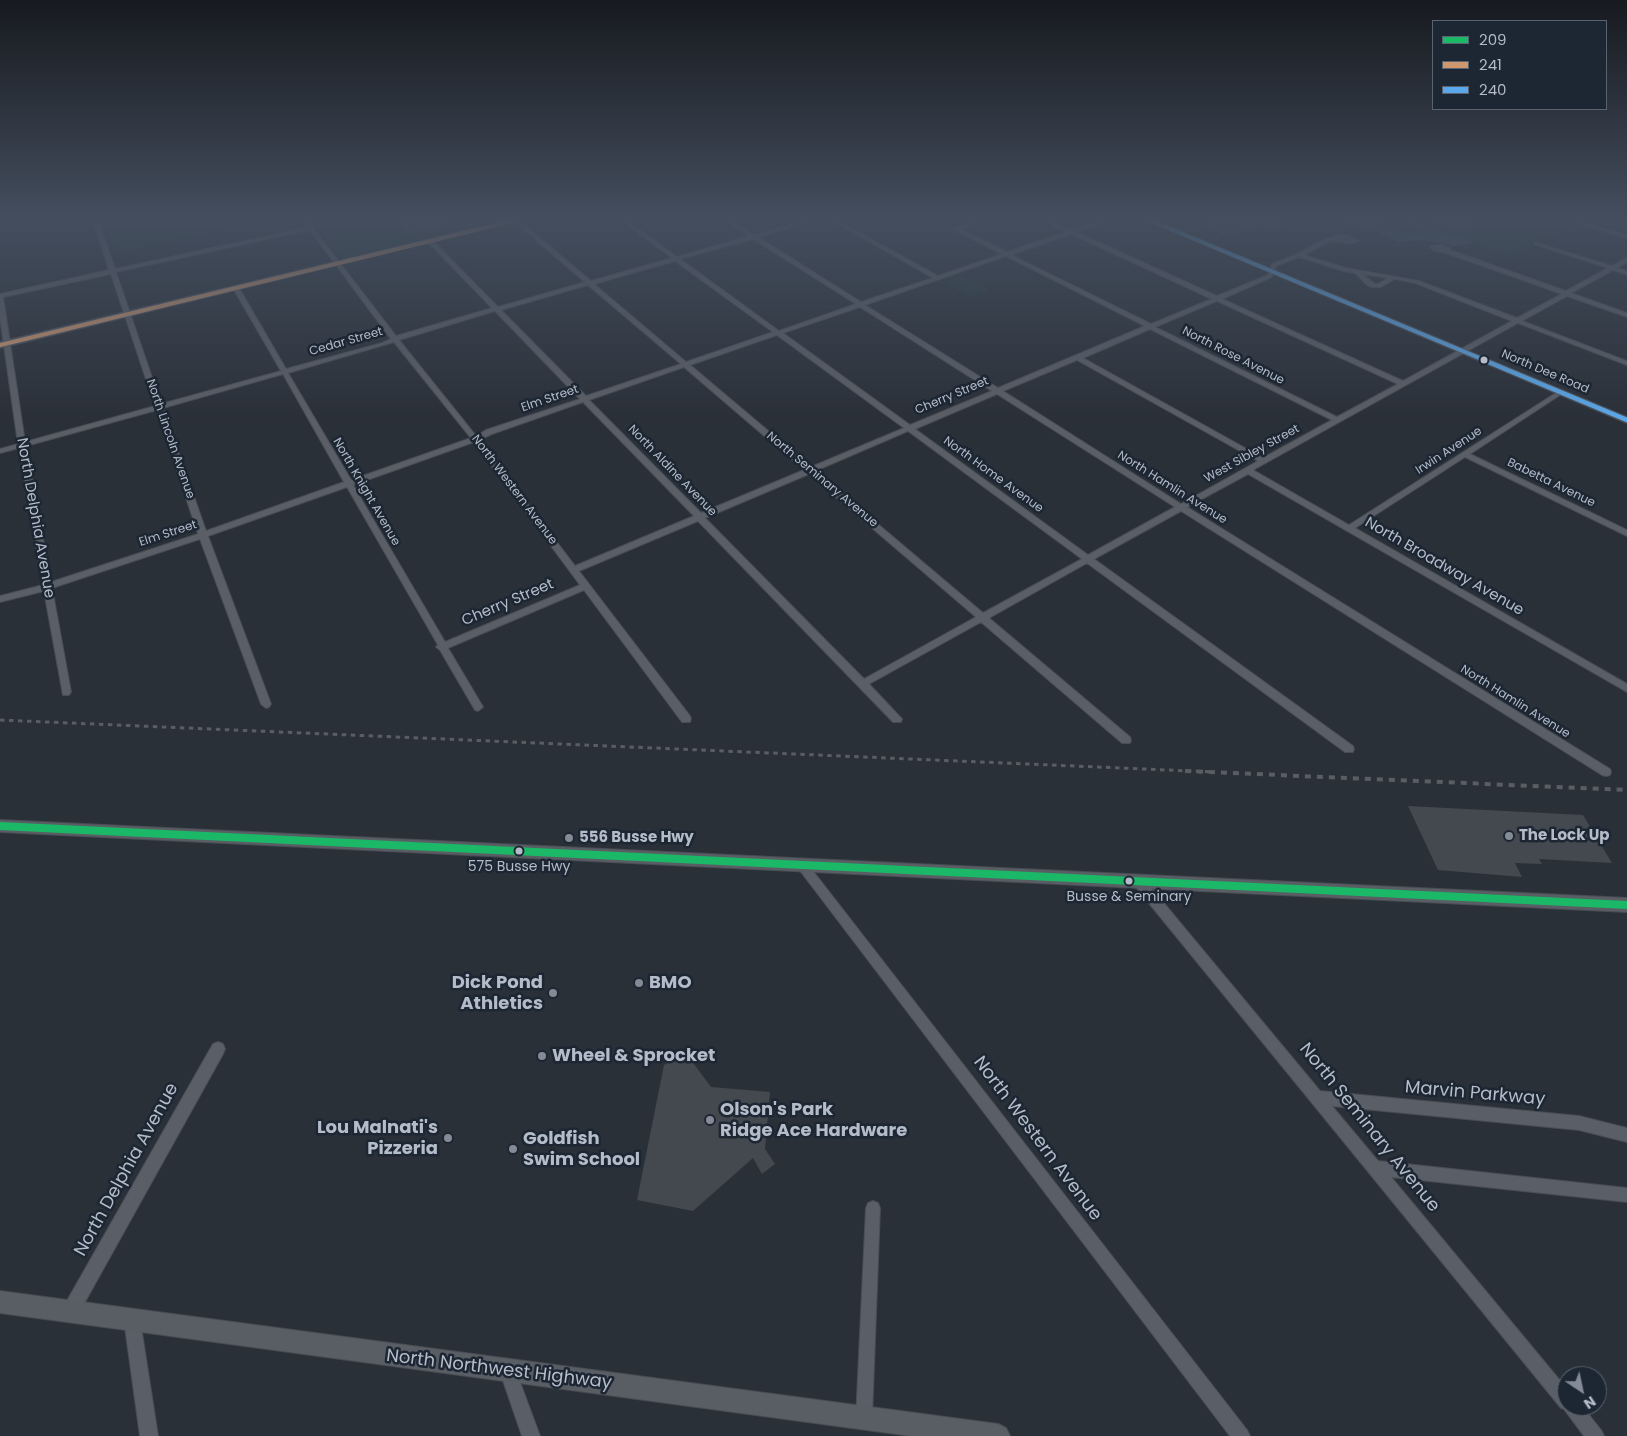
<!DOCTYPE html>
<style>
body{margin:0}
#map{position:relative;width:1627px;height:1436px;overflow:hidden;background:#2a3038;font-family:Poppins,sans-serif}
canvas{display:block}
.legend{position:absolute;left:1432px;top:20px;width:175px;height:90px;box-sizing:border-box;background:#1d2633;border:1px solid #59626f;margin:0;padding:6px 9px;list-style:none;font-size:15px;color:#b4bcc9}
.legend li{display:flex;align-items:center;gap:10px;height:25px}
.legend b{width:25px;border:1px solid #59626f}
.north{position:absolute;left:1557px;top:1366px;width:50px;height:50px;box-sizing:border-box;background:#1d2633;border:1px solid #59626f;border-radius:50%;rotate:146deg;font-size:14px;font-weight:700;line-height:20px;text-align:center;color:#b4bcc9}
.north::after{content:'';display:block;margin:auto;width:18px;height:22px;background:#848b96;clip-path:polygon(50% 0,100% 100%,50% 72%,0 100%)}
</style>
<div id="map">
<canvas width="1627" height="1436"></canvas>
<ul class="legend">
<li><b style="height:6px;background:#1ab867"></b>209</li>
<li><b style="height:6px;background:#cd976f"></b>241</li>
<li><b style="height:6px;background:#5aa8eb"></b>240</li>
</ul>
<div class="north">N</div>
</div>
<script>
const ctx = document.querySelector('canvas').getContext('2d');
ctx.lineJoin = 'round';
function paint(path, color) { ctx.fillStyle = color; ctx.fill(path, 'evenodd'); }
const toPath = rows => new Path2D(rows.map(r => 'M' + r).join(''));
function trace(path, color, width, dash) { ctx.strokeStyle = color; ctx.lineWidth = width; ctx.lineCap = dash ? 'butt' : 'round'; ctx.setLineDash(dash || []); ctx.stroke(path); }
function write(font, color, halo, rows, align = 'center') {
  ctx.font = font + ' Poppins,sans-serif'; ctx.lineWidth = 5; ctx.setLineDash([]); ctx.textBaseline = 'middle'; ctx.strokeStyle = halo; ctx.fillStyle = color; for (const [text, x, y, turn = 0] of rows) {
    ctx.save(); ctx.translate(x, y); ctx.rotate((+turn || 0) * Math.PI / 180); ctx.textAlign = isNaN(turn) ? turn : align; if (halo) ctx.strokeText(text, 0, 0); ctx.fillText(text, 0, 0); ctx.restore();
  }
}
paint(toPath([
 [128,220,252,220,205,230,207,234,117,253,106,224],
 [311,220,508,220,344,259,341,258],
 [1337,220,1627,220,1627,233,1584,220,1509,255,1473,243,1455,246,1423,240,1398,242,1376,231,1345,225],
 [964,276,990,290,970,297,944,282]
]), '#273a3e');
paint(toPath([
 [1202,220,1294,220,1296,221,1285,222,1281,227,1275,229,1259,227,1224,235,1207,227],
 [1342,220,1411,220,1437,232,1465,238,1473,243,1455,246,1423,240,1398,242,1376,231,1345,225,1342,223],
 [1391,221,1409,224,1427,233,1418,235,1391,230,1389,222],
 [1419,220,1473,220,1476,224,1469,227,1439,226]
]), '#384963');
paint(toPath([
 [395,220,452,220,452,224,408,233],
 [1408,806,1583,815,1612,863,1539,859,1542,864,1515,863,1522,877,1438,870],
 [685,1052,711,1087,770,1092,765,1149,775,1164,762,1174,753,1158,693,1211,637,1200,664,1065]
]), '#444950');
const minor = toPath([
 [93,220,98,220,115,269,308,227,302,220,307,220,396,336,492,308,428,242,428,240,432,240,498,307,585,282,517,224,516,220,520,220,521,222,591,281,672,258,621,220,626,220,677,257,749,236,725,220,730,220,754,235,808,220,815,220,758,237,861,302,933,278,831,220,836,220,938,276,1002,254,953,229,977,220,984,220,960,229,1007,252,1066,232,1042,220,1048,220,1071,230,1103,220,1109,220,1076,232,1217,296,1268,275,1272,264,1297,254,1321,241,1338,235,1348,235,1359,241,1351,244,1331,241,1304,255,1346,268,1419,281,1517,318,1562,294,1446,253,1435,251,1431,248,1431,246,1442,245,1450,248,1450,250,1566,291,1608,268,1534,244,1534,242,1612,266,1627,258,1627,262,1617,268,1627,271,1627,275,1613,270,1571,293,1627,313,1627,317,1567,296,1522,321,1627,361,1627,365,1518,323,1253,470,1349,525,1559,391,1563,391,1563,393,1470,454,1627,530,1627,536,1465,457,1355,528,1627,684,1627,692,1248,474,1187,507,1610,769,1611,772,1610,775,1606,776,1602,775,1181,511,1094,559,1353,746,1354,749,1353,752,1345,752,1087,563,989,618,1130,737,1131,740,1130,743,1122,743,981,622,869,684,902,719,901,722,893,722,698,521,579,571,690,716,691,719,690,722,682,722,584,590,448,648,483,707,478,711,475,710,440,650,436,647,438,645,347,487,208,536,271,704,269,707,266,708,261,704,200,539,52,588,71,692,69,695,63,695,44,591,0,602,0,596,43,585,19,448,0,453,0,449,18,444,0,317,0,294,109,270,93,220],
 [310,230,391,339,382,343,286,369,239,288,234,287,233,288,281,371,161,404,116,272,310,230],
 [1071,234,1212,299,1151,324,1011,255,1071,234],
 [753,239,856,304,779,331,680,259,753,239],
 [1338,239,1347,239,1351,240,1338,239],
 [1006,256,1145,326,998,388,865,305,1006,256],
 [1299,257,1343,271,1355,273,1367,285,1372,287,1381,287,1395,279,1415,283,1512,321,1403,381,1222,299,1272,277,1276,266,1299,257],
 [675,261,773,332,686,362,594,284,675,261],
 [111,274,155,406,25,442,3,297,111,274],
 [1362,274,1388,278,1378,284,1375,284,1362,274],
 [588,285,681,364,586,396,501,310,588,285],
 [1217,301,1398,384,1337,417,1155,327,1217,301],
 [860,307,992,391,910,425,783,333,860,307],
 [495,311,580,399,486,430,476,436,399,340,495,311],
 [1150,329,1332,420,1263,458,1083,358,1150,329],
 [777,335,904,428,811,467,690,365,777,335],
 [394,342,471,438,351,480,288,373,394,342],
 [1077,360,1258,461,1181,504,1003,391,1077,360],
 [684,367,804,470,701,513,589,400,684,367],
 [283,374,344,482,206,531,163,408,283,374],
 [997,394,1175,507,1088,555,915,429,997,394],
 [583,402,694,516,575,566,479,440,492,434,583,402],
 [157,410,198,534,51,582,26,446,157,410],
 [908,431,1082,559,983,613,815,471,908,431],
 [474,442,580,585,445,642,353,485,474,442],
 [809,474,976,617,864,679,705,518,809,474],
 [1569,220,1576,220,1627,235,1627,239,1569,220],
 [802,860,806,862,1247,1430,1250,1436,1230,1436,798,868,796,865,798,862,802,860],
 [1139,877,1143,878,1320,1091,1579,1116,1627,1128,1627,1142,1579,1130,1332,1106,1378,1161,1627,1188,1627,1202,1391,1177,1567,1389,1567,1406,1582,1406,1601,1430,1604,1436,1584,1436,1564,1409,1561,1408,1135,886,1133,882,1135,878,1139,877],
 [218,1042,223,1044,225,1049,223,1054,76,1318,70,1320,64,1318,62,1312,64,1306,213,1044,218,1042],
 [873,1201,878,1203,880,1208,872,1418,870,1424,864,1426,858,1424,856,1418,866,1208,868,1203,873,1201],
 [132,1312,138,1314,140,1320,158,1436,140,1436,124,1320,126,1314,132,1312],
 [508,1364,514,1366,540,1436,522,1436,500,1372,502,1366,508,1364]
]);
const secondary = toPath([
 [509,220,521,220,0,348,0,342,509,220],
 [1146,220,1154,220,1627,417,1627,423,1146,220],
 [0,820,1627,898,1627,912,0,832,0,820],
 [0,1291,998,1424,1006,1428,1010,1436,911,1436,0,1313,0,1291]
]);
trace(minor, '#484c53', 2);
trace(secondary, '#484c53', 2);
paint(minor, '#5a5e66');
paint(secondary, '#595d64');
trace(toPath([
 [0,720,1214,772]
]), '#595d64', 3, [4.5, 4.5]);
trace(toPath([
 [1185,771,1627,790]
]), '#595d64', 4, [6, 6]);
trace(toPath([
 [0,826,1627,905]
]), '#1ab867', 8);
trace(toPath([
 [0,345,517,220]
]), '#cd976f', 4);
trace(toPath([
 [1149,220,1489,362]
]), '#5aa8eb', 4);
trace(toPath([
 [1486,361,1627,420]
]), '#5aa8eb', 4.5);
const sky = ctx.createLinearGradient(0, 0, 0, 421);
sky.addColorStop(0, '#171a1f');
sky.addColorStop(0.52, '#444e5e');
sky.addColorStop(1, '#444e5e00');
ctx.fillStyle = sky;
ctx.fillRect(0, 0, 1627, 421);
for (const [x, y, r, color] of [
 [1484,360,4.5,"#b4bcc9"],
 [1509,836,5,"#848b96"],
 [569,838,5,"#848b96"],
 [519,851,4.5,"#b4bcc9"],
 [1129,881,4.5,"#b4bcc9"],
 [639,983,5,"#848b96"],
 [553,993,5,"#848b96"],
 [542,1056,5,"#848b96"],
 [710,1120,5,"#848b96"],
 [448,1138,5,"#848b96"],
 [513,1149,5,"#848b96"]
]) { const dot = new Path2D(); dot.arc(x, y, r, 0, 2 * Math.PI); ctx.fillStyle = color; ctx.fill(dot); trace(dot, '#1d2633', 2); }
write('12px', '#b4bcc9', '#1d2633', [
 ["Cedar Street",346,342,-16],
 ["North Rose Avenue",1233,356,27],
 ["North Dee Road",1545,372,23],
 ["Cherry Street",952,396,-23],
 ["Elm Street",550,399,-19],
 ["North Lincoln Avenue",170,439,71],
 ["Irwin Avenue",1449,451,-33],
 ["West Sibley Street",1252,454,-29],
 ["North Aldine Avenue",672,471,46],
 ["North Home Avenue",993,475,36],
 ["North Seminary Avenue",822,480,40],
 ["Babetta Avenue",1551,483,26],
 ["North Hamlin Avenue",1172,488,32],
 ["North Western Avenue",514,490,53],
 ["North Knight Avenue",366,492,60],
 ["Elm Street",168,534,-18],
 ["North Hamlin Avenue",1515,702,32]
]);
write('14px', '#b4bcc9', '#1d2633', [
 ["575 Busse Hwy",519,867],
 ["Busse & Seminary",1129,897]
]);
write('15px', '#b4bcc9', '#1d2633', [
 ["North Delphia Avenue",35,518,80],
 ["North Broadway Avenue",1444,567,30],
 ["Cherry Street",508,603,-23]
]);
write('bold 15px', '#b4bcc9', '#1d2633', [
 ["The Lock Up",1519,836],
 ["556 Busse Hwy",579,838]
], 'left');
write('bold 18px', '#b4bcc9', '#1d2633', [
 ["Dick Pond",543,983,"right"],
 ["Athletics",543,1004,"right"],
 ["BMO",649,983],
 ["Wheel & Sprocket",552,1056],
 ["Olson's Park",720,1110],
 ["Ridge Ace Hardware",720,1131],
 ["Lou Malnati's",438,1128,"right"],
 ["Pizzeria",438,1149,"right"],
 ["Goldfish",523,1139],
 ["Swim School",523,1160]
], 'left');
write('18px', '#b4bcc9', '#1d2633', [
 ["Marvin Parkway",1475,1094,5],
 ["North Seminary Avenue",1369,1128,51],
 ["North Western Avenue",1037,1139,53],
 ["North Delphia Avenue",127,1170,-61],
 ["North Northwest Highway",499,1370,7]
]);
</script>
